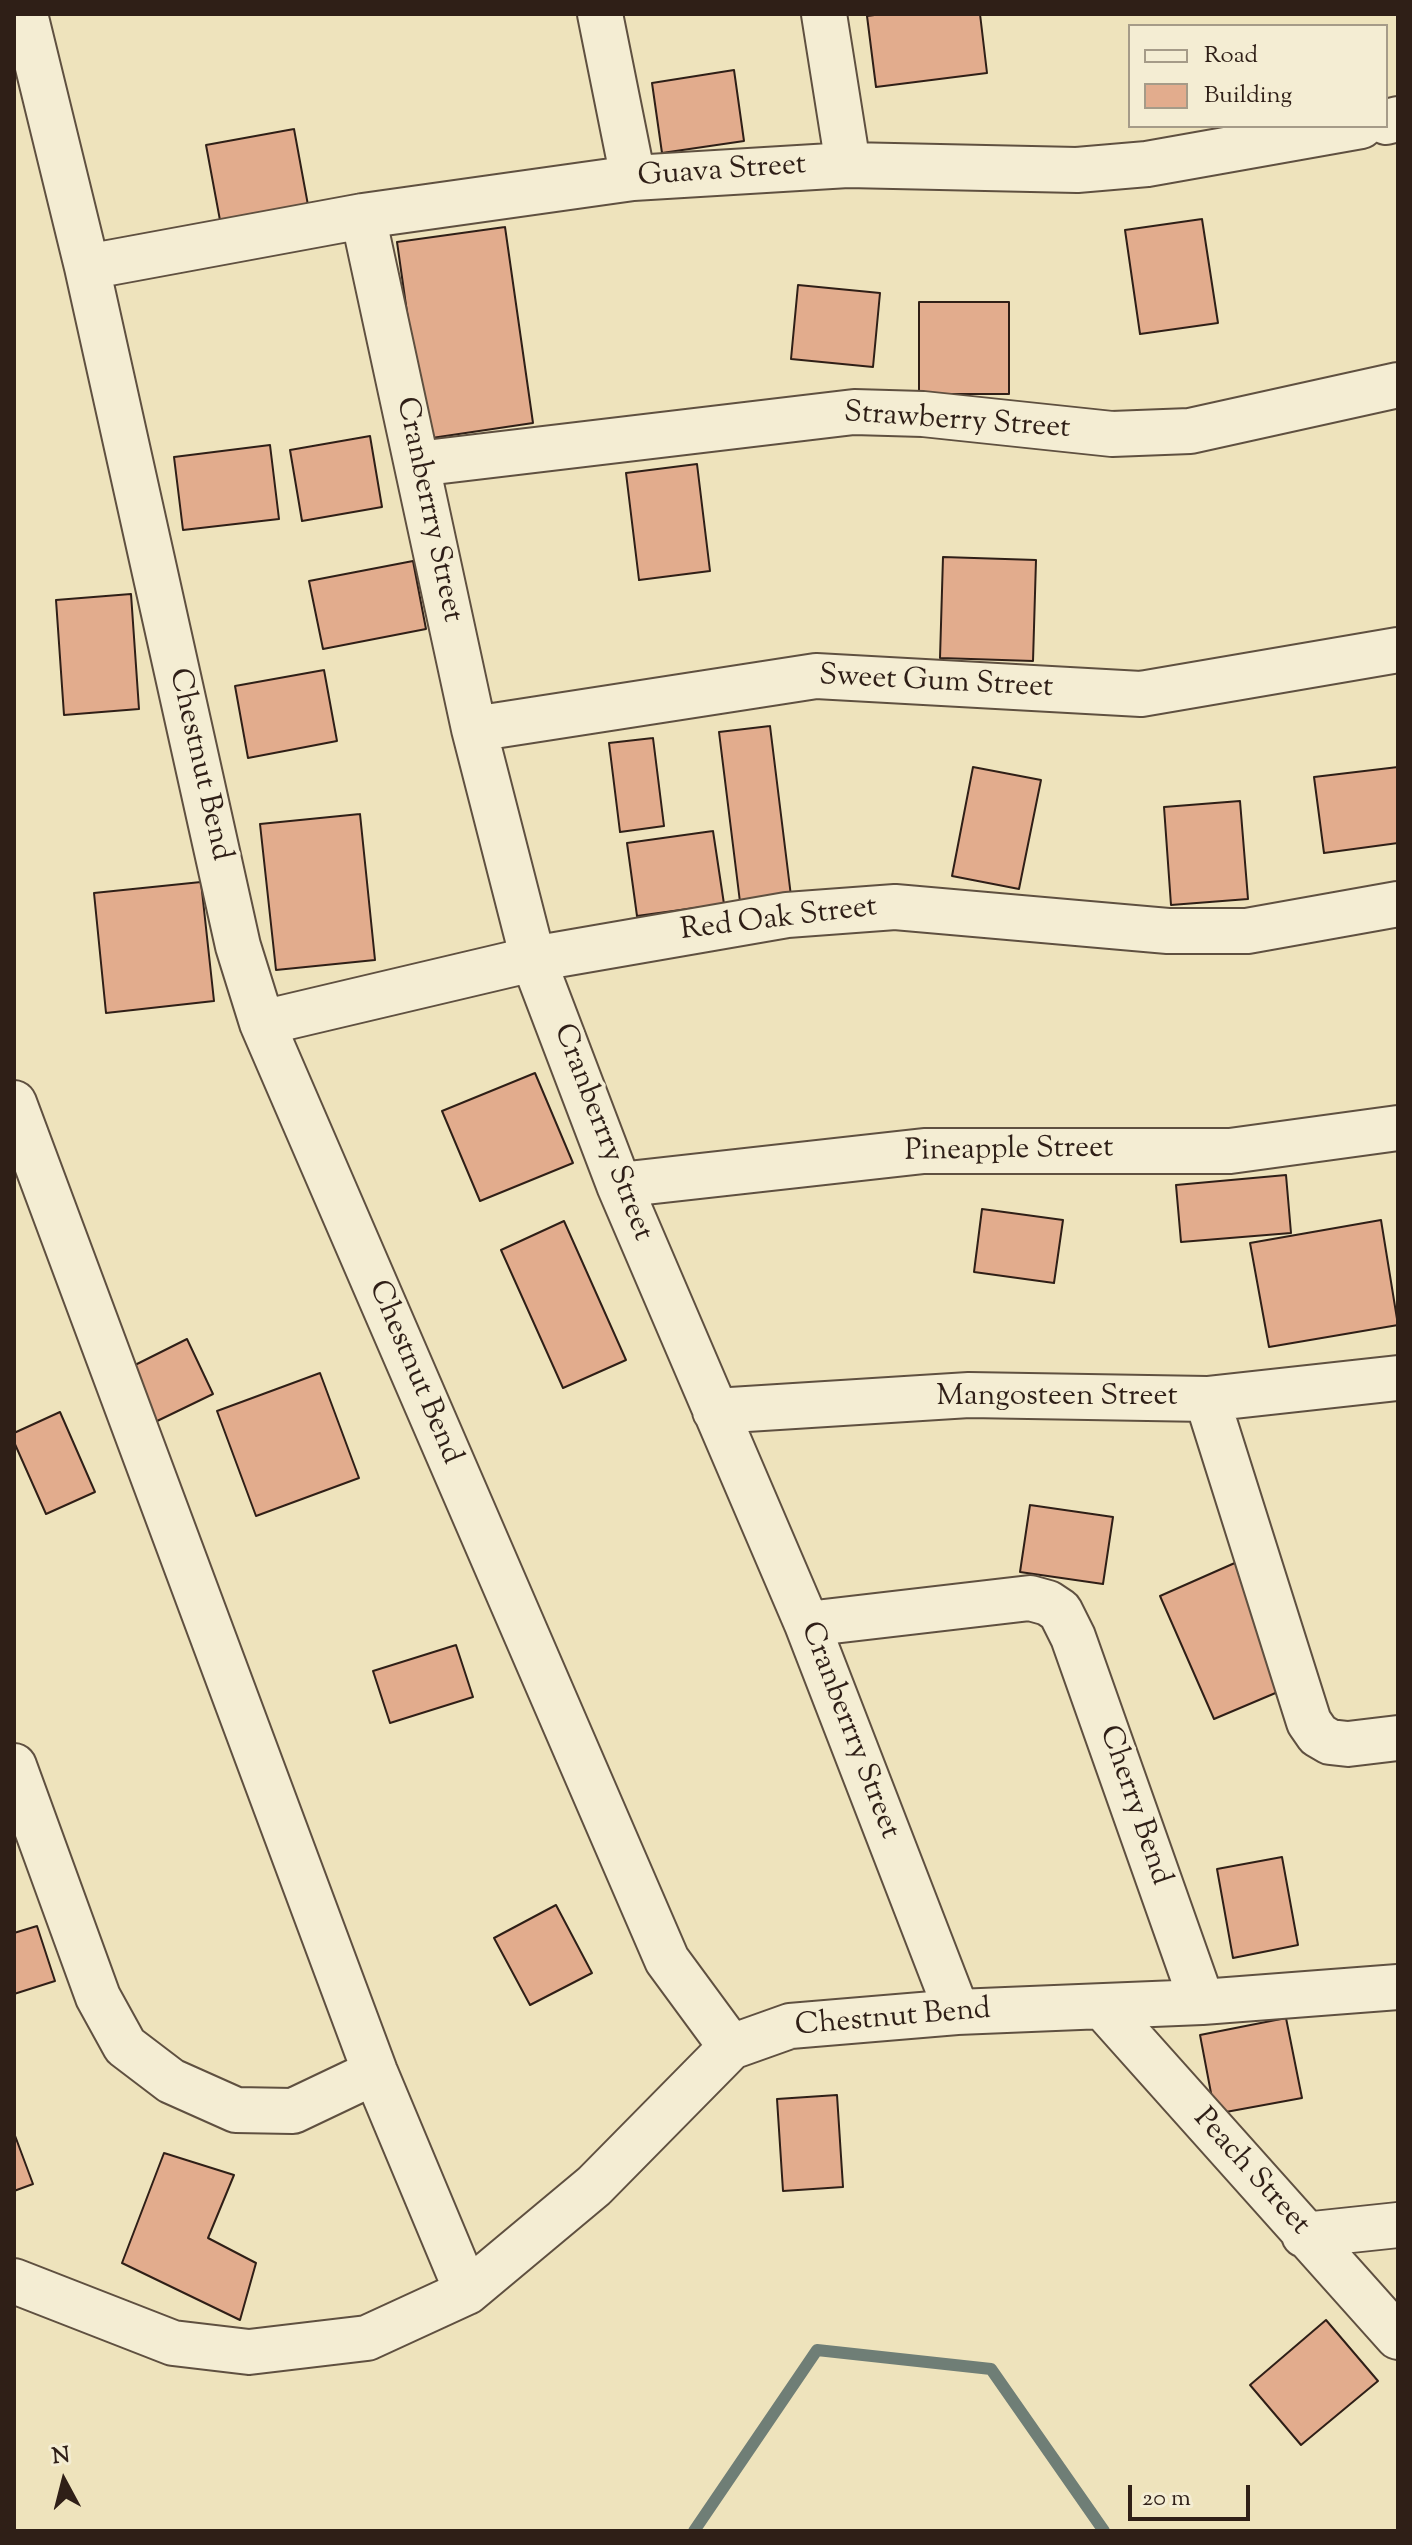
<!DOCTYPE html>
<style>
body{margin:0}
#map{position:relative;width:1412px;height:2545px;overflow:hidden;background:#eee3bc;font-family:"Sorts Mill Goudy",serif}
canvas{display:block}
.frame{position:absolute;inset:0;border:16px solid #2f1f17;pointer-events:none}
.legend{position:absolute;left:1128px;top:24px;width:260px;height:104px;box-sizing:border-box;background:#f4edd3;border:2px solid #a59b88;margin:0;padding:10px 14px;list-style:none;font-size:24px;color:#2f1f17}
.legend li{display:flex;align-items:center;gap:16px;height:40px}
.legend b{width:40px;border:2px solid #a59b88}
.north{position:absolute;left:24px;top:2441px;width:80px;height:80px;-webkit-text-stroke:6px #f4edd3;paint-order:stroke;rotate:353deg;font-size:22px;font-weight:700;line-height:32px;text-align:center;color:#2f1f17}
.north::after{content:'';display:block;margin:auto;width:28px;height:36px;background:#2f1f17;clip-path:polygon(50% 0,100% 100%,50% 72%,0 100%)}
.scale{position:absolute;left:1128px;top:2485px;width:122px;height:36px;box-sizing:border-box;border:4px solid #2f1f17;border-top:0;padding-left:10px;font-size:24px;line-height:28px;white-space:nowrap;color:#2f1f17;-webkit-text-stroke:6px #f4edd3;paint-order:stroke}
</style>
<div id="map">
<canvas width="1412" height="2545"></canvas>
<div class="frame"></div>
<ul class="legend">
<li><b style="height:10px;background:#f4edd3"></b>Road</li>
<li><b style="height:22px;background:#e2ac8d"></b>Building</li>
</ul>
<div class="north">N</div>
<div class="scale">20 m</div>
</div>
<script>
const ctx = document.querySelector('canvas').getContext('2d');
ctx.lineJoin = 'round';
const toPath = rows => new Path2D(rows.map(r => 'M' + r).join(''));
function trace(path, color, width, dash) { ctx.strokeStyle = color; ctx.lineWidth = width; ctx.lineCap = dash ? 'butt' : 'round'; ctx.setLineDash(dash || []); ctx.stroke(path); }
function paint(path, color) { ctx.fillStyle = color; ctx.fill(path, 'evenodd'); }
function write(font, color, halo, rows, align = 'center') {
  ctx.font = font + ' "Sorts Mill Goudy",serif'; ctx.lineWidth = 8; ctx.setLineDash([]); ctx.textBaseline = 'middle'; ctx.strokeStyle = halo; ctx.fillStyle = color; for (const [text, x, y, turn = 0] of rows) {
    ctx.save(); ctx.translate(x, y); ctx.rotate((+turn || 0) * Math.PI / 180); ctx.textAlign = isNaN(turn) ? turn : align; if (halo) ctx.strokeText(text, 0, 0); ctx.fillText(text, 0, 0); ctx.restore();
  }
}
trace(toPath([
 [694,2531,817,2350,991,2369,1104,2531]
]), '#6f7e76', 12);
const building = toPath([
 [882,14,980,14,987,73,876,87,867,16,882,14],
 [734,70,744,141,662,153,652,83,734,70],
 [294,129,310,216,222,231,206,145,294,129],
 [1202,219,1218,323,1140,334,1125,230,1202,219],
 [505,227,533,423,425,439,397,242,505,227],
 [798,285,880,293,873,367,791,359,798,285],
 [919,302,1009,302,1009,394,919,394,919,302],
 [370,436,382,507,302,521,290,450,370,436],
 [270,445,279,519,183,530,174,457,270,445],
 [697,464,710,571,639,580,626,473,697,464],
 [943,557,1036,560,1033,661,940,658,943,557],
 [413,561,426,629,323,649,309,581,413,561],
 [131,594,139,709,64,715,56,600,131,594],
 [324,670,337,741,248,758,235,686,324,670],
 [770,726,791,896,740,902,719,732,770,726],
 [653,738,664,826,620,832,609,743,653,738],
 [973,767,1041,780,1019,889,952,876,973,767],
 [1398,767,1398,843,1324,853,1314,777,1398,767],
 [1240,801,1248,899,1171,905,1164,807,1240,801],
 [360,814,375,960,276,970,260,824,360,814],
 [713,831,724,904,637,916,627,843,713,831],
 [201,882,214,1001,106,1013,94,893,201,882],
 [535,1073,573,1163,480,1201,442,1111,535,1073],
 [1286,1175,1291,1233,1181,1242,1176,1185,1286,1175],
 [982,1209,1063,1220,1054,1283,974,1272,982,1209],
 [1381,1220,1398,1325,1269,1347,1250,1243,1381,1220],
 [564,1221,626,1360,563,1388,501,1250,564,1221],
 [187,1339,213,1394,153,1423,127,1369,187,1339],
 [320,1373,359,1478,256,1516,217,1411,320,1373],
 [60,1412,95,1492,46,1514,14,1442,14,1433,60,1412],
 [1030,1505,1113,1517,1103,1584,1020,1572,1030,1505],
 [1237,1562,1292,1686,1214,1719,1160,1596,1237,1562],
 [456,1645,473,1697,390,1723,373,1671,456,1645],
 [1282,1857,1298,1945,1233,1958,1217,1869,1282,1857],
 [556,1905,592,1973,530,2005,494,1938,556,1905],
 [37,1926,55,1981,14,1994,14,1933,37,1926],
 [1286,2018,1302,2098,1215,2114,1200,2035,1286,2018],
 [837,2095,843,2187,783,2191,777,2099,837,2095],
 [14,2133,33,2184,14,2191,14,2133],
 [164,2153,234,2175,208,2238,256,2263,240,2320,122,2263,164,2153],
 [1326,2320,1378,2381,1301,2445,1250,2385,1326,2320]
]);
paint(building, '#e2ac8d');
trace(building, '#2f1f17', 2);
const minor = toPath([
 [25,14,87,267,238,946,262,1023,667,1960,731,2047],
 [600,14,633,178],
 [824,14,848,165],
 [1386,122,1398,119],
 [363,216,474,729,533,959,619,1185,807,1624,957,2012],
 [87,267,363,216,633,178,848,165,1077,170,1147,164,1361,126],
 [417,464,854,412,923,414,1112,434,1190,431,1398,385],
 [474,729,816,676,1141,694,1398,650],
 [262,1023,533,959,787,915,895,907,1168,931,1247,931,1398,904],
 [14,1103,375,2072,467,2292],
 [619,1185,924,1151,1230,1151,1398,1128],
 [1207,1399,1309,1722,1318,1735,1330,1742,1348,1744,1398,1738],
 [715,1411,969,1395,1207,1399,1398,1378],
 [807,1624,1030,1598,1048,1603,1060,1611,1073,1637,1202,2002],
 [14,1766,98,1997,125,2046,171,2081,236,2110,293,2111,375,2072],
 [1103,2007,1398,2337],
 [1304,2235,1398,2225],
 [14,2281,173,2343,249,2352,367,2338,467,2292,594,2186,731,2047,790,2026,957,2012,1202,2002,1398,1987]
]);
trace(minor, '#5f5040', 48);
trace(minor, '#f4edd3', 44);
write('30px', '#2f1f17', '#f4edd3', [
 ["Guava Street",722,173,-4],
 ["Strawberry Street",957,423,4],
 ["Cranberrry Street",427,510,78],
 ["Sweet Gum Street",936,684,3],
 ["Chestnut Bend",198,765,77],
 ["Red Oak Street",779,921,-7],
 ["Cranberrry Street",601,1133,69],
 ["Pineapple Street",1009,1152,-1],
 ["Chestnut Bend",413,1373,67],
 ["Mangosteen Street",1057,1399],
 ["Cranberrry Street",848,1731,69],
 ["Cherry Bend",1133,1806,71],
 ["Chestnut Bend",893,2020,-5],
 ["Peach Street",1250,2173,48]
]);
</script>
